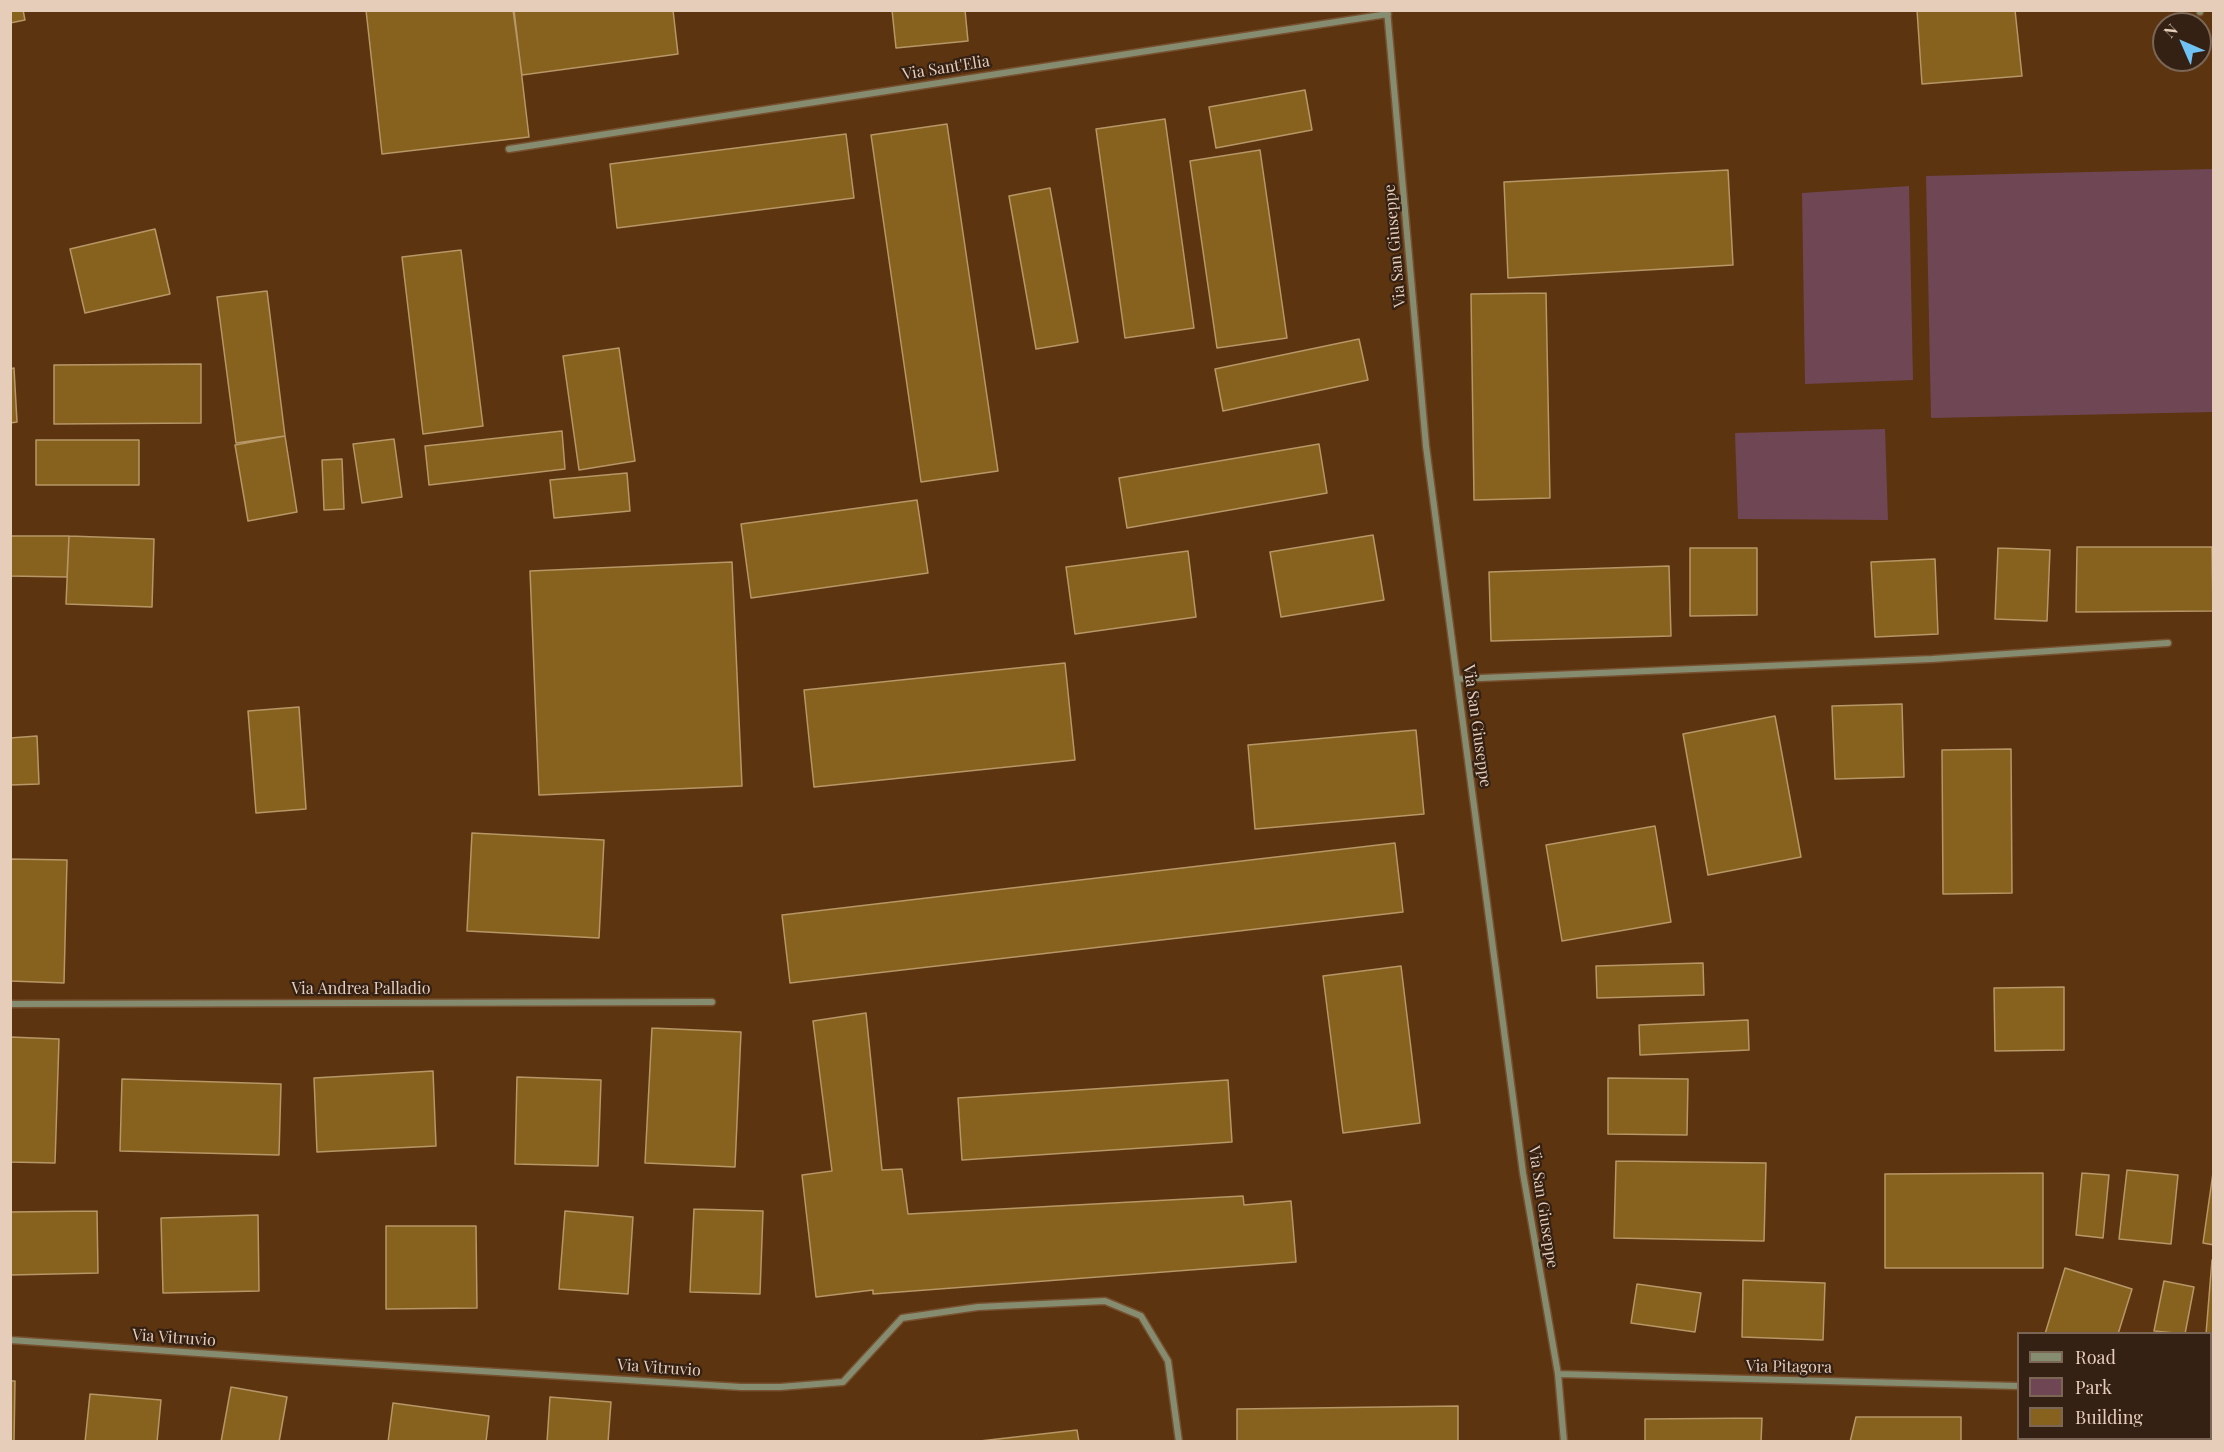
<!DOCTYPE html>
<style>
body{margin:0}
#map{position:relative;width:2224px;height:1452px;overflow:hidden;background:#5d3410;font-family:"Playfair Display",serif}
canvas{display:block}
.frame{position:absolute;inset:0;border:12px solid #e6cdba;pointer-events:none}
.legend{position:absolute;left:2017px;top:1332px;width:195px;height:108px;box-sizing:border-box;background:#342113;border:2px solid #7b6656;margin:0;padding:8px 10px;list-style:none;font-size:18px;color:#e6cdba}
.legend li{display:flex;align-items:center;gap:12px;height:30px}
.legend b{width:30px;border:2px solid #7b6656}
.north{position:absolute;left:2152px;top:12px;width:60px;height:60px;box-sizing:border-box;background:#342113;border:2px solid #7b6656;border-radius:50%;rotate:315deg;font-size:16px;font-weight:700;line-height:24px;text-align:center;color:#e6cdba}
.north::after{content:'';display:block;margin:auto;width:21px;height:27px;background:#70c1f4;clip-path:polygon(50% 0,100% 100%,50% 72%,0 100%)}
</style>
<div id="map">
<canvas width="2224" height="1452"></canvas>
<div class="frame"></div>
<ul class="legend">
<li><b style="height:8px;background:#858c6f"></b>Road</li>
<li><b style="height:16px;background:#6f4654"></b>Park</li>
<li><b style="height:16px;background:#87611e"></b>Building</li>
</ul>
<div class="north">N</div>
</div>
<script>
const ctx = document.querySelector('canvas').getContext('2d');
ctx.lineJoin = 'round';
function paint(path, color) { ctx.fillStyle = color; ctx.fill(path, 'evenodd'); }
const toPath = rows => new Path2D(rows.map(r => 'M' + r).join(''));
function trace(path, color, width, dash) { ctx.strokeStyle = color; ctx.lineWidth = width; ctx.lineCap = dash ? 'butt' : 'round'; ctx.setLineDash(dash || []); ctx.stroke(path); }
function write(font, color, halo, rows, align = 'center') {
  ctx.font = font + ' "Playfair Display",serif'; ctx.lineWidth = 4.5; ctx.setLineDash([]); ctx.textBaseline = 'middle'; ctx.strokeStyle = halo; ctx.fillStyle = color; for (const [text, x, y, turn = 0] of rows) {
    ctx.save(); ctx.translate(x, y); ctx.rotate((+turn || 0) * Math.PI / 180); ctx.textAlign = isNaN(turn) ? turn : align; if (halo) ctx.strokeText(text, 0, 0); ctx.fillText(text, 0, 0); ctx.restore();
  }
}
paint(toPath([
 [2213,169,2213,412,1931,418,1926,176],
 [1909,186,1913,380,1805,384,1802,193],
 [1885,429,1888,520,1738,519,1735,433]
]), '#6f4654');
const building = toPath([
 [10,10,23,10,25,20,10,23,10,10],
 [366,10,514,10,529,137,382,154,366,10],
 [513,10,673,10,678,54,522,75,513,10],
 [892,10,965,10,968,41,896,48,892,10],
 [1917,10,2015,10,2022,76,1922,84,1917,10],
 [1305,90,1312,130,1216,148,1209,107,1305,90],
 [1165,119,1194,328,1125,338,1096,129,1165,119],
 [947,124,998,471,921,482,871,135,947,124],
 [846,134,854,198,617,228,610,164,846,134],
 [1260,150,1287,338,1217,348,1190,161,1260,150],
 [1728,170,1733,265,1508,278,1504,182,1728,170],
 [1050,188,1078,342,1036,349,1009,196,1050,188],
 [155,229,170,294,85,313,70,249,155,229],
 [461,250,483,426,423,434,402,257,461,250],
 [267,291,285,436,236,443,217,297,267,291],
 [1546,293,1550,498,1474,500,1471,294,1546,293],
 [1359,339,1368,380,1223,411,1215,369,1359,339],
 [619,348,635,461,579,470,563,356,619,348],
 [201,364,201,423,54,424,54,365,201,364],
 [14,368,17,422,10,423,10,369,14,368],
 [562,431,565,469,429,485,425,446,562,431],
 [285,436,297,512,248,521,235,445,285,436],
 [394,439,402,497,362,503,353,444,394,439],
 [36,440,139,440,139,485,36,485,36,440],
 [1319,444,1327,493,1127,528,1119,478,1319,444],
 [342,459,344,509,324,510,322,460,342,459],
 [627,473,630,511,554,518,550,480,627,473],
 [917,500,928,573,751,598,741,524,917,500],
 [1373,535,1384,600,1281,617,1270,552,1373,535],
 [10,536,69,536,67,577,10,576,10,536],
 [69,536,154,539,152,607,66,604,69,536],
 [2077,547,2212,547,2213,611,2076,612,2077,547],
 [1690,548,1757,548,1757,615,1690,616,1690,548],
 [1998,548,2050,550,2047,621,1995,619,1998,548],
 [1188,551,1196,617,1075,634,1066,567,1188,551],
 [1935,559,1938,634,1875,637,1871,562,1935,559],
 [732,562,742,786,539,795,530,571,732,562],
 [1669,566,1671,636,1491,641,1489,572,1669,566],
 [1065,663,1075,760,814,787,804,690,1065,663],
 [1902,704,1904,777,1835,779,1832,706,1902,704],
 [299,707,306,809,256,813,248,711,299,707],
 [1775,716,1801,857,1708,875,1683,734,1775,716],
 [1416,730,1424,814,1255,829,1248,745,1416,730],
 [37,736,39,784,10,785,10,738,37,736],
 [2011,749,2012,893,1943,894,1942,750,2011,749],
 [1655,826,1671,922,1562,941,1546,845,1655,826],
 [472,833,604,840,599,938,467,931,472,833],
 [1395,843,1403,912,790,983,782,915,1395,843],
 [10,859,67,860,64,983,10,981,10,859],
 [1703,963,1704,995,1597,998,1596,966,1703,963],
 [1401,966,1420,1123,1343,1133,1323,976,1401,966],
 [2064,987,2064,1050,1995,1051,1994,988,2064,987],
 [866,1013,882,1170,902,1169,908,1214,1243,1196,1244,1205,1291,1201,1296,1262,873,1294,873,1290,816,1297,802,1175,832,1171,813,1021,866,1013],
 [1748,1020,1749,1050,1640,1055,1639,1025,1748,1020],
 [652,1028,741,1032,735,1167,645,1163,652,1028],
 [10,1037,59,1039,55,1163,10,1162,10,1037],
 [433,1071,436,1146,317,1152,314,1078,433,1071],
 [517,1077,601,1080,598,1166,515,1164,517,1077],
 [1608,1078,1688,1079,1687,1135,1608,1134,1608,1078],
 [122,1079,281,1084,279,1155,120,1151,122,1079],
 [1228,1080,1232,1142,962,1160,958,1098,1228,1080],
 [1616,1161,1766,1163,1764,1241,1614,1238,1616,1161],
 [2214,1166,2214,1245,2203,1243,2214,1166],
 [2127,1170,2178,1175,2171,1244,2119,1239,2127,1170],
 [2043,1173,2043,1268,1885,1268,1885,1174,2043,1173],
 [2082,1173,2109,1175,2103,1238,2076,1235,2082,1173],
 [694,1209,763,1211,760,1294,690,1292,694,1209],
 [97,1211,98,1273,10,1275,10,1212,97,1211],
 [565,1211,633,1217,628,1294,559,1289,565,1211],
 [258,1215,259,1291,163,1293,161,1218,258,1215],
 [386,1226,476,1226,477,1308,386,1309,386,1226],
 [2212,1260,2214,1260,2214,1359,2210,1359,2210,1334,2206,1334,2212,1260],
 [2065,1268,2132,1289,2118,1334,2045,1334,2065,1268],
 [1743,1280,1825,1283,1823,1340,1742,1337,1743,1280],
 [2164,1281,2194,1287,2185,1334,2154,1331,2164,1281],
 [1637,1284,1701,1293,1695,1332,1631,1323,1637,1284],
 [10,1381,15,1381,14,1442,10,1442,10,1381],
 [231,1387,287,1397,279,1442,221,1442,231,1387],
 [90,1394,161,1400,157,1442,85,1442,90,1394],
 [550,1397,611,1402,608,1442,547,1442,550,1397],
 [393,1403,489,1416,486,1442,388,1442,393,1403],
 [1458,1406,1458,1442,1237,1442,1237,1409,1458,1406],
 [1856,1417,1961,1417,1961,1442,1850,1442,1856,1417],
 [1762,1418,1761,1442,1645,1442,1645,1419,1762,1418],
 [1077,1430,1079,1442,971,1442,1077,1430],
 [2210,1432,2214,1433,2214,1442,2159,1442,2159,1438,2210,1438,2210,1432]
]);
paint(building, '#87611e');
trace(building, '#b79766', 1.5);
const street = toPath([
 [1387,10,1426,446,1523,1173,1558,1374,1564,1442],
 [2200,10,2200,12],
 [509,149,1388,14],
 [1457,679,1932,659,2168,643],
 [10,1004,712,1002],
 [10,1340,285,1359,741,1387,780,1387,843,1382,902,1318,978,1307,1105,1301,1141,1316,1168,1361,1179,1442],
 [1558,1374,2018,1386],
 [2210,1391,2214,1391]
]);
trace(street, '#76502f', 9);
trace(street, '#858c6f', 6);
write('16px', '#e6cdba', '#342113', [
 ["Via Sant'Elia",946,68,-9],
 ["Via San Giuseppe",1395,246,-95],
 ["Via San Giuseppe",1477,726,82],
 ["Via Andrea Palladio",361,989],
 ["Via San Giuseppe",1543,1207,81],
 ["Via Vitruvio",174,1338,4],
 ["Via Pitagora",1789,1367,1],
 ["Via Vitruvio",659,1368,4]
]);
</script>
